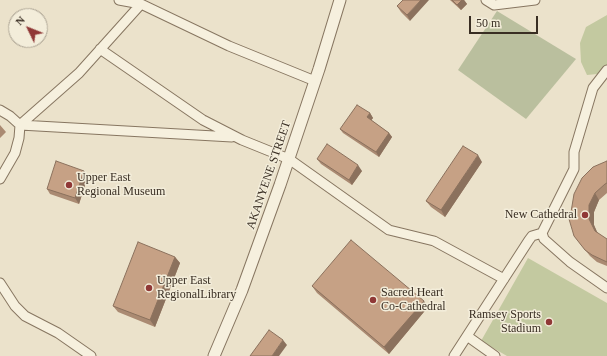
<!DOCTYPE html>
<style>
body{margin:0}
#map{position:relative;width:607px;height:356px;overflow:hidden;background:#ebe2cb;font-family:"Times New Roman",serif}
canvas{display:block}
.north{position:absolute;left:8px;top:8px;width:40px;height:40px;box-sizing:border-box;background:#f3edda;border:1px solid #a9a191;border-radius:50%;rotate:313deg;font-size:11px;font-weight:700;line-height:16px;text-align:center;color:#392e23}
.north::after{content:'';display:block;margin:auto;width:14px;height:18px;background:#903836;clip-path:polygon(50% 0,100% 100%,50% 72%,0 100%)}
.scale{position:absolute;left:469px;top:16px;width:69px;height:18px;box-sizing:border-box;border:2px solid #392e23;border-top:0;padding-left:5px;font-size:12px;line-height:14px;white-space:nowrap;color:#392e23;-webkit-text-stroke:3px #f3edda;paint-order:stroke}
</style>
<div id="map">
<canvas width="607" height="356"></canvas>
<div class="north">N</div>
<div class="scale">50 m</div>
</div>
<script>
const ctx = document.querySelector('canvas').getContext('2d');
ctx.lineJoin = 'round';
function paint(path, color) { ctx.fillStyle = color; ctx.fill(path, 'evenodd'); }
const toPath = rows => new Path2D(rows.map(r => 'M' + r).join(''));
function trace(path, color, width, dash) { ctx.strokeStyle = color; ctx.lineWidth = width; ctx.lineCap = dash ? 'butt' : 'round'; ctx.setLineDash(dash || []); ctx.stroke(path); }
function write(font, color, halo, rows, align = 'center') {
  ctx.font = font + ' "Times New Roman",serif'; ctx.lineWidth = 3; ctx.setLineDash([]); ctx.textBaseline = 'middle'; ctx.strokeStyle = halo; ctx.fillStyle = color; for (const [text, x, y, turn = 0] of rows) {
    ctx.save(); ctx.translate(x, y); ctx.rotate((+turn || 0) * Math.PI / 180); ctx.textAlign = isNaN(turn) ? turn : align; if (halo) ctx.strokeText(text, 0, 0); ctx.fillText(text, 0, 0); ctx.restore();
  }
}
paint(toPath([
 [607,15,607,73,587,75,581,62,580,43,586,27],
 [528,258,607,303,607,356,507,356,481,341]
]), '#c3c9a0');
paint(toPath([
 [497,11,576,59,526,119,458,70]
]), '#babf9e');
const minor = toPath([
 [119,0,141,4],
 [136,0,141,4,229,46,315,81],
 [486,0,494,5,535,0],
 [100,49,203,120,242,140,289,159,389,230,434,241,504,279],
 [607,70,593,88,574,152,574,169,542,233,544,239,570,262,607,288],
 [0,110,10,116,20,125,19,138,15,153,0,179],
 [20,125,232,137],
 [20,125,79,73,141,4],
 [0,283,15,306,25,316,58,333,91,356],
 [467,336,495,356],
 [454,356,529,240,532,236,542,233]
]);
const tertiary = toPath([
 [214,356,242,290,280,185,319,69,340,0]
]);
trace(minor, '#877661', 11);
trace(tertiary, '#877661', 13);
trace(minor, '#f6f0de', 9);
trace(tertiary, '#f6f0de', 11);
paint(toPath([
 [403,0,410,21,401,12,397,6],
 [450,0,464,0,467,4,461,10],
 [370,113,373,118,371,120,389,133,392,137,379,157,343,133,340,129],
 [0,125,6,132,0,138],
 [317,159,362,171,352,185,321,164],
 [607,161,607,193,599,200,594,212,594,225,597,233,607,239,607,266,597,262,590,256,574,236,571,212],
 [482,162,445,217,431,207,426,201],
 [88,176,79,204,50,194,47,189],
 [175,257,180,263,155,327,118,312,113,306],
 [312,286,428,307,389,354,317,293]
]), '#aa8a72');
paint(toPath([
 [421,0,429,0,410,21,407,15],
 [462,0,464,0,467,4,461,10,457,5],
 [370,113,373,118,370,122,367,117],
 [389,133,392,137,379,157,376,152],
 [478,155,482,162,445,217,441,210],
 [358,165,362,171,352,185,349,180],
 [84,171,88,176,79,204,75,198],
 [595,193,599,200,594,212,594,225,600,238,595,231,589,219,589,205],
 [175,257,180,263,155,327,150,320],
 [424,301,428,307,389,354,384,347],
 [283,340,287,345,279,356,272,356]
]), '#8b715d');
const building = toPath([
 [403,0,421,0,407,15,397,6,403,0],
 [452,0,462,0,457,5,452,0],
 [357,105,370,113,367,117,389,133,376,152,340,129,357,105],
 [327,144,358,165,349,180,317,159,327,144],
 [463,146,478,155,441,210,426,201,463,146],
 [56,161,84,171,75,198,47,189,56,161],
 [607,161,607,183,605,184,595,193,589,205,589,219,595,231,607,239,607,262,592,255,585,250,574,236,569,219,568,214,571,212,574,194,582,178,593,167,607,161],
 [351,240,424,301,384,347,312,286,351,240],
 [138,242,175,257,150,320,113,306,138,242],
 [269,330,283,340,272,356,250,356,269,330]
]);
paint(building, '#c6a185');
trace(building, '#8b715d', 1);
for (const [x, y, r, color] of [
 [69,185,4,"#903836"],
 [585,215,4,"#903836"],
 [149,288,4,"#903836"],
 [373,300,4,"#903836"],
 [549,322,4,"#903836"]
]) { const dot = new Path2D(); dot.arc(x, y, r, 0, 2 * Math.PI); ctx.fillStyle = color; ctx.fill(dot); trace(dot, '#f3edda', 1.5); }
write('12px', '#392e23', '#f3edda', [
 ["AKANYENE STREET",269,175,-71]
]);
write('12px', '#392e23', '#f3edda', [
 ["Upper East",77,178],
 ["Regional Museum",77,192],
 ["New Cathedral",577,215,"right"],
 ["Upper East",157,281],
 ["RegionalLibrary",157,295],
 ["Sacred Heart",381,293],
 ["Co-Cathedral",381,307],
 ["Ramsey Sports",541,315,"right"],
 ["Stadium",541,329,"right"]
], 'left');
</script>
